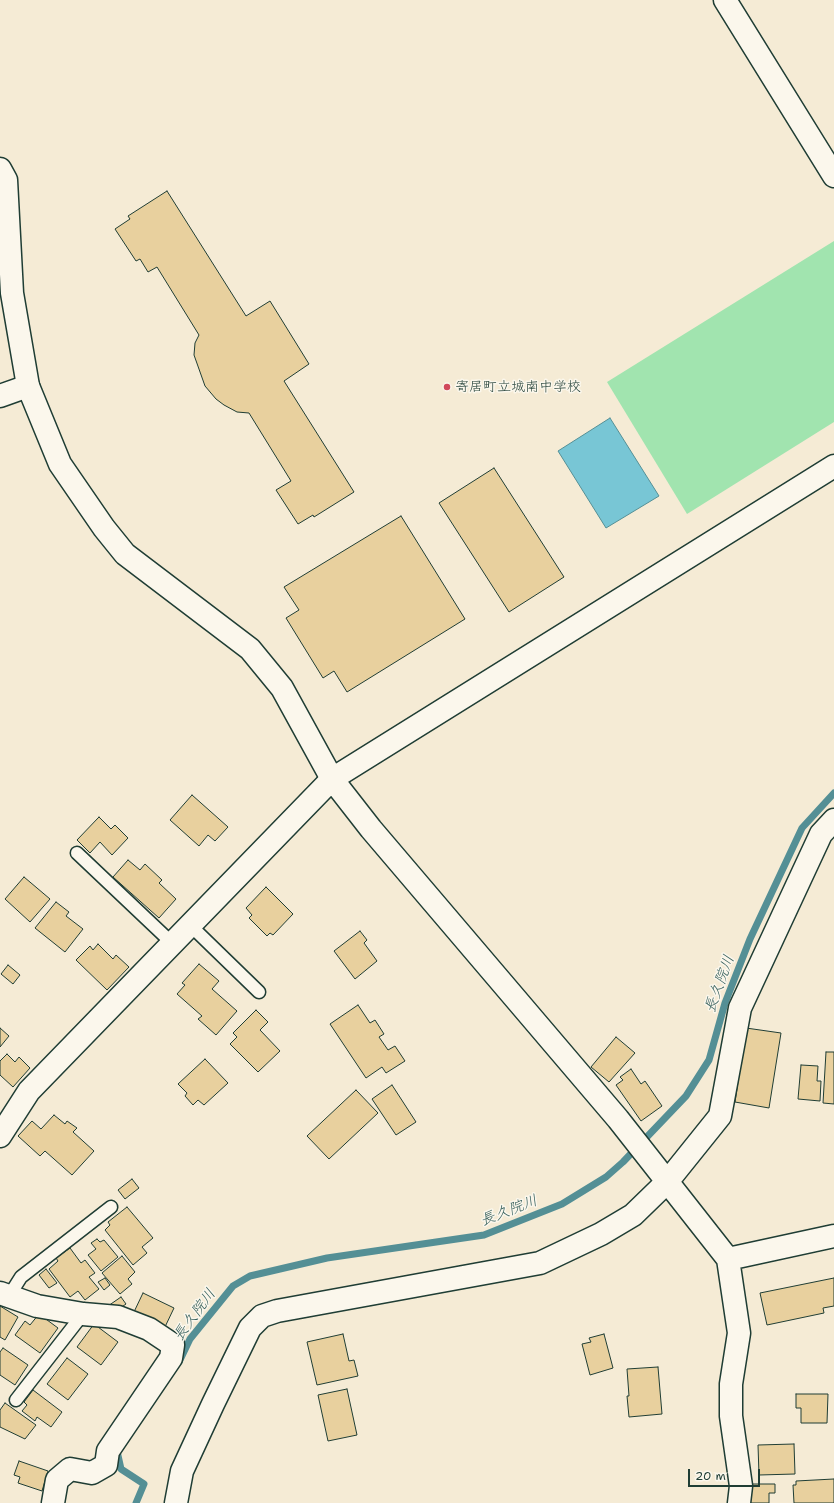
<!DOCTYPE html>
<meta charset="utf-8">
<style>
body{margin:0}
#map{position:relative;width:834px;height:1503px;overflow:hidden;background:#f5ebd5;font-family:"Shantell Sans",sans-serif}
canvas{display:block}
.scale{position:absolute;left:688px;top:1469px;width:72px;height:18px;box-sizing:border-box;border:2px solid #1f3d34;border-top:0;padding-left:5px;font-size:12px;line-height:14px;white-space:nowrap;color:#1f3d34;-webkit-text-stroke:3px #fbf7ec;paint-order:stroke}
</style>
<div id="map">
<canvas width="834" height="1503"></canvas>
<div class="scale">20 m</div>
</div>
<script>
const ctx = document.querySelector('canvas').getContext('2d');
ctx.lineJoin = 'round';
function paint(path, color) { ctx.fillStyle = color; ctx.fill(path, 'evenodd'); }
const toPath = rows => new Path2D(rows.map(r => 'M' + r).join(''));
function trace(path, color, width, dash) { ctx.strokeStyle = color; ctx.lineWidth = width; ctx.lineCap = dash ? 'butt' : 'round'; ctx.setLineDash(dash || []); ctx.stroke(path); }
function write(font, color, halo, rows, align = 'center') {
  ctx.font = font + ' "Shantell Sans","Klee One",sans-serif'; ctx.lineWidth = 3; ctx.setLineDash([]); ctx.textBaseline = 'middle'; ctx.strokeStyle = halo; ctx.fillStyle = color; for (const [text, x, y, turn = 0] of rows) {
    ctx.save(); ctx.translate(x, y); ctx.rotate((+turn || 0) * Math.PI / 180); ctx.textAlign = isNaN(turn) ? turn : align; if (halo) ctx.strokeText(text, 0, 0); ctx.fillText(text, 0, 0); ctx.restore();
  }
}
paint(toPath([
 [834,241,834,422,687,514,607,382]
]), '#a1e4af');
const water = toPath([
 [610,418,659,496,606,528,558,451,610,418]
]);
paint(water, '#78c6d5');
trace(water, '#548f95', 1);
trace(toPath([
 [179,1362,190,1339,233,1286,250,1276,327,1258,484,1235,562,1204,606,1177,623,1162,686,1096,709,1060,725,1003,750,939,802,828,834,793],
 [118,1449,117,1451,121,1469,144,1484,136,1503]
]), '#548f95', 7);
const building = toPath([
 [167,191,246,316,270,301,309,364,284,381,354,492,314,517,313,515,298,524,276,490,291,481,249,413,237,412,224,405,216,399,205,386,194,355,195,343,199,335,157,267,148,272,140,259,136,261,115,229,130,219,128,216,167,191],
 [494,468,564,577,509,612,439,503,494,468],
 [401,516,465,619,347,692,334,671,323,678,286,618,299,610,284,587,401,516],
 [192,795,228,827,215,841,208,835,199,846,170,820,192,795],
 [99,817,111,829,115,825,128,838,112,855,100,842,90,853,77,840,99,817],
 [128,860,140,870,145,864,162,880,159,883,176,899,159,918,113,877,128,860],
 [24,877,50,899,30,922,5,899,24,877],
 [266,887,293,914,273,935,270,933,267,936,249,918,252,915,246,908,266,887],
 [56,902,69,912,66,916,83,929,65,952,35,928,56,902],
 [360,931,367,940,364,943,377,961,355,979,334,951,360,931],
 [98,944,113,959,116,955,129,967,107,990,76,960,90,946,93,950,98,944],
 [199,964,219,981,212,989,237,1011,216,1035,198,1019,202,1016,177,994,185,985,182,983,199,964],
 [8,965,20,975,13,984,1,974,8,965],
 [358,1005,370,1023,375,1020,384,1034,379,1037,388,1050,395,1046,405,1061,386,1073,382,1067,366,1078,330,1024,358,1005],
 [256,1010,268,1022,260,1030,280,1051,258,1072,230,1044,237,1037,233,1033,256,1010],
 [0,1028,9,1036,0,1047,0,1028],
 [746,1028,781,1033,769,1108,735,1102,746,1028],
 [616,1037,635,1053,609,1082,591,1067,616,1037],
 [826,1052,834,1052,834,1104,823,1103,826,1052],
 [7,1054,15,1062,19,1057,30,1068,13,1087,0,1075,0,1061,7,1054],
 [205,1059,228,1083,204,1105,198,1100,193,1105,185,1096,187,1093,178,1084,205,1059],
 [801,1065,818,1066,817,1081,821,1081,820,1101,798,1099,801,1065],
 [631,1069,641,1084,645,1081,662,1106,641,1121,616,1085,623,1080,620,1077,631,1069],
 [392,1085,416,1122,396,1135,372,1099,392,1085],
 [356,1090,378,1113,329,1159,307,1136,356,1090],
 [54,1115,65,1124,67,1121,77,1128,73,1132,94,1151,72,1175,45,1151,40,1156,18,1136,32,1121,41,1129,54,1115],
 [132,1179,139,1188,125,1199,118,1190,132,1179],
 [127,1207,153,1238,142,1247,147,1253,133,1265,105,1230,110,1225,108,1222,127,1207],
 [97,1239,100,1242,104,1240,118,1257,101,1271,88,1255,96,1249,91,1243,97,1239],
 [70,1248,81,1263,85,1260,95,1273,89,1277,99,1289,85,1300,78,1291,70,1297,49,1269,58,1261,56,1258,70,1248],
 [122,1256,135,1272,128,1279,132,1284,120,1294,102,1273,122,1256],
 [46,1269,57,1283,49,1288,39,1275,46,1269],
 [105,1278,110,1285,104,1290,98,1282,105,1278],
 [834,1278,834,1306,823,1308,824,1313,767,1325,760,1293,834,1278],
 [143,1293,174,1308,164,1329,133,1314,143,1293],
 [121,1297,126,1304,113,1313,108,1306,121,1297],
 [0,1306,18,1317,5,1340,0,1337,0,1306],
 [39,1314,58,1328,40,1353,15,1335,25,1321,30,1325,39,1314],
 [94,1324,118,1342,101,1365,77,1347,94,1324],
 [343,1334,349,1361,354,1360,358,1376,317,1385,307,1342,343,1334],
 [604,1334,613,1368,590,1375,582,1344,591,1342,589,1338,604,1334],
 [3,1348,28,1365,15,1385,0,1375,0,1352,3,1348],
 [67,1358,88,1374,68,1400,47,1384,67,1358],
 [658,1367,662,1414,629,1417,627,1396,629,1396,627,1369,658,1367],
 [347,1389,357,1435,328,1441,318,1395,347,1389],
 [33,1390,62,1412,51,1427,37,1417,35,1421,22,1411,27,1405,24,1402,33,1390],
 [796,1394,828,1394,827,1423,801,1423,801,1408,796,1408,796,1394],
 [5,1403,36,1425,25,1439,0,1427,0,1410,5,1403],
 [794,1444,795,1474,759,1475,758,1445,794,1444],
 [19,1461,48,1471,42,1491,18,1483,20,1477,14,1475,19,1461],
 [834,1479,834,1503,794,1503,793,1485,796,1485,796,1481,834,1479],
 [748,1484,775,1484,775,1493,769,1493,769,1503,748,1503,748,1484]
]);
paint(building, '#e8d09e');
trace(building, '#1f3d34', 1);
const service = toPath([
 [77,853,172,943],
 [189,924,259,992],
 [9,1296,21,1277,111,1207],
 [16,1400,83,1314]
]);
const minor = toPath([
 [0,396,28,386],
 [0,1136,29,1091,332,779,371,829,618,1119,728,1259,739,1333,731,1384,731,1416,741,1486,739,1503],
 [728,1259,834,1236],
 [0,1293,37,1306,83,1314,118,1317,149,1329,173,1345,171,1358,108,1451,106,1465,92,1473,70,1469,57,1480,53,1503],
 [176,1503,182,1471,213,1404,250,1328,262,1316,277,1311,540,1263,601,1234,633,1215,667,1182,720,1116,740,1008,821,834,834,820]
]);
const tertiary = toPath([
 [725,0,834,176],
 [0,169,6,180,12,293,28,386,60,464,104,528,125,554,250,649,282,688,332,779,834,466]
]);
trace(service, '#1f3d34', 15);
trace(minor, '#1f3d34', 25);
trace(tertiary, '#1f3d34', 25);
trace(service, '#fbf7ec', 12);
trace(minor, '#fbf7ec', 22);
trace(tertiary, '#fbf7ec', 22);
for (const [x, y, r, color] of [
 [447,387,4,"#d1495b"]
]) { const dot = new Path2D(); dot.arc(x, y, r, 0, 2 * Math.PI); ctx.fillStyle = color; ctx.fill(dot); trace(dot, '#fbf7ec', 1.5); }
write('14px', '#1f3d34', '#fbf7ec', [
 ["寄居町立城南中学校",455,387]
], 'left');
write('italic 15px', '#355f5c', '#fbf7ec', [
 ["長久院川",720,984,-70],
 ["長久院川",509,1211,-21],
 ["長久院川",195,1315,-54]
]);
</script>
